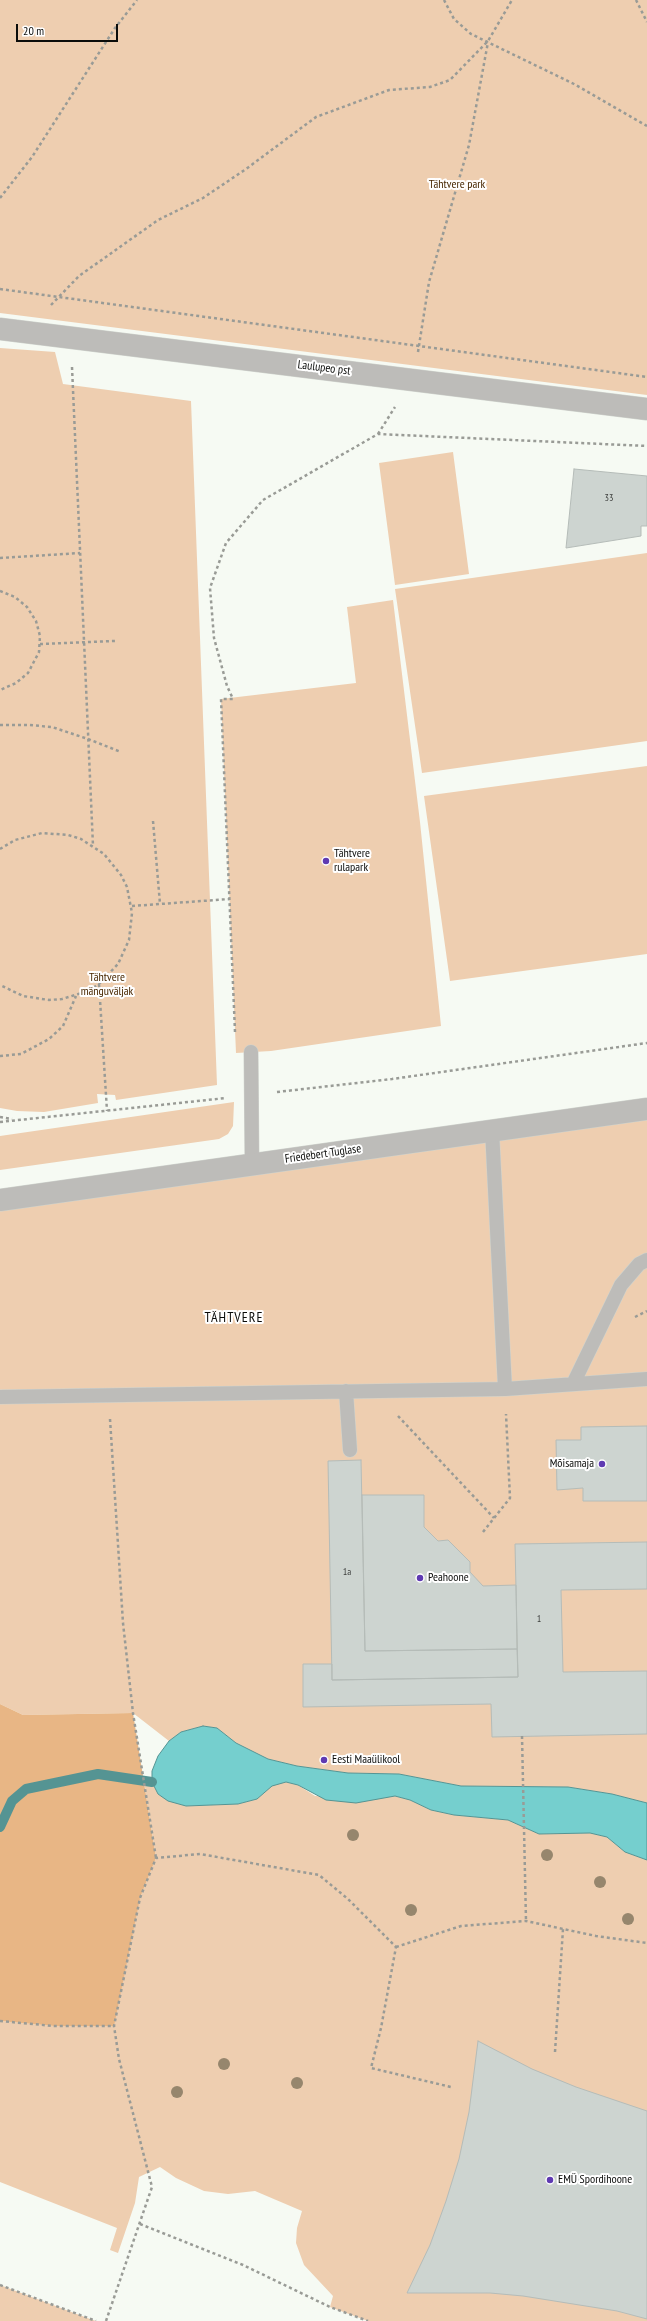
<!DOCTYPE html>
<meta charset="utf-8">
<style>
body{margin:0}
#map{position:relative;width:647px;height:2321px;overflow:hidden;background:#f6faf3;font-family:"PT Sans Narrow",sans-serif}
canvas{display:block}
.scale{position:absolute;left:16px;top:24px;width:102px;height:18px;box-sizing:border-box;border:2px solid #0b0c0a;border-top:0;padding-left:5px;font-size:12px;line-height:14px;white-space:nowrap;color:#0b0c0a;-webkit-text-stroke:3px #fff;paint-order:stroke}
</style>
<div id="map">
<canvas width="647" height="2321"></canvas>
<div class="scale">20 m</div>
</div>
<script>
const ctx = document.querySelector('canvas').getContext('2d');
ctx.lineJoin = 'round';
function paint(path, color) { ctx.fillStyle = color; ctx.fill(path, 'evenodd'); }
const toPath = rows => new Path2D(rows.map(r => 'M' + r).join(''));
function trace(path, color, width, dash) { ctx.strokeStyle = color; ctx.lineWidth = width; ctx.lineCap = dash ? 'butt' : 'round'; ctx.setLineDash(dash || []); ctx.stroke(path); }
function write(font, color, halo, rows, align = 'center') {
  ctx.font = font + ' "PT Sans Narrow",sans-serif'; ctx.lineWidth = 4; ctx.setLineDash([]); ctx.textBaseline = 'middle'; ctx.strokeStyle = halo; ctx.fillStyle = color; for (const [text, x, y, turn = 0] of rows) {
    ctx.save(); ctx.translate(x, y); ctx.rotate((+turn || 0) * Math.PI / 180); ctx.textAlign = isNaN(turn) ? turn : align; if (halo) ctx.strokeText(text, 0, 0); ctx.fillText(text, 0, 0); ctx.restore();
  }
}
paint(toPath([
 [0,0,647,0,647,395,0,313],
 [0,348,55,352,63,384,191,401,217,1085,116,1100,115,1095,97,1094,98,1103,44,1112,17,1111,0,1108],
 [453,452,469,574,395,585,379,463],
 [647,553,647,741,422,773,395,589],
 [393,600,420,822,441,1026,271,1051,236,1053,221,699,356,683,347,607],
 [647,766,647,954,450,981,424,796],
 [234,1102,233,1126,228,1134,219,1139,0,1170,0,1136],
 [647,1109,647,1803,612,1794,568,1787,461,1786,399,1774,348,1773,297,1766,268,1759,236,1743,217,1728,203,1726,181,1732,169,1741,133,1713,23,1715,0,1704,0,1200],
 [144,1781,152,1782,158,1794,186,1806,238,1804,257,1799,272,1785,286,1782,298,1785,315,1796,377,1798,395,1796,410,1800,431,1810,454,1815,508,1820,539,1834,590,1833,607,1837,625,1852,647,1860,647,2321,368,2321,330,2307,333,2296,304,2265,296,2243,297,2228,302,2211,255,2191,228,2194,204,2191,176,2178,160,2167,139,2177,135,2203,118,2253,110,2250,117,2228,0,2182,0,2021,54,2026,140,1898,156,1858],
 [0,2285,90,2319,96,2321,0,2321]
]), '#eeceb0');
paint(toPath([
 [0,1704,23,1715,133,1713,156,1858,140,1898,114,2026,54,2026,0,2021]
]), '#e8b685');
const water = toPath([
 [203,1726,217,1728,236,1743,268,1759,297,1766,348,1773,399,1774,461,1786,568,1787,612,1794,647,1803,647,1860,625,1852,607,1837,590,1833,539,1834,508,1820,454,1815,431,1810,410,1800,395,1796,356,1803,326,1800,298,1785,286,1782,272,1786,257,1799,238,1804,186,1806,168,1801,158,1794,152,1782,152,1771,158,1756,169,1741,181,1732,203,1726]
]);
paint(water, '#75cfce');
trace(water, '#559493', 1);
trace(toPath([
 [0,1827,12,1801,26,1789,98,1774,152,1782]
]), '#559493', 10);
const building = toPath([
 [574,469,647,476,647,526,641,526,641,536,566,548,574,469],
 [647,1426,647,1501,583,1501,583,1488,557,1490,556,1440,581,1440,581,1427,647,1426],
 [361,1460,365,1651,517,1649,518,1677,332,1680,328,1461,361,1460],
 [362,1495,424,1495,424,1527,438,1541,448,1540,470,1562,470,1572,483,1586,516,1585,517,1649,365,1651,362,1495],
 [647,1542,647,1589,561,1590,563,1672,647,1671,647,1734,492,1737,491,1704,303,1707,303,1664,332,1664,332,1680,518,1677,515,1544,647,1542],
 [478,2041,532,2069,576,2087,647,2111,647,2319,617,2311,523,2296,490,2293,407,2293,430,2245,446,2201,459,2159,469,2112,478,2041]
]);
paint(building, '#cdd4d0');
trace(building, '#b5bcb8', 1);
const service = toPath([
 [251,1052,252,1164],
 [492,1130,505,1389],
 [573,1384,621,1285,639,1264,647,1260],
 [346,1391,350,1450],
 [0,1397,505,1389,647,1379]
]);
const minor = toPath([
 [0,329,647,409],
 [0,1200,647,1109]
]);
trace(service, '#d0d4ce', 15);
trace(minor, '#d0d4ce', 23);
trace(toPath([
 [444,0,454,19,471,34,574,84,647,126],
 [636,0,647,22],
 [0,198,32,157,115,28,137,0],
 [0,289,647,377],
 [51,305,79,276,158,220,203,198,246,169,316,117,389,90,430,87,450,80,488,41,512,0],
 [418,352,429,282,469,145,488,42],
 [72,367,93,846],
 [378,434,395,407],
 [0,558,80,553],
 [0,591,15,597,27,607,36,621,40,636,39,652,28,673,16,683,0,690],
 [40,644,115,641],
 [0,725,29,725,52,727,88,739,121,752],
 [153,821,160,904],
 [0,849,15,840,42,833,68,835,81,839,104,854,121,875,127,887,132,913,129,940,118,964,99,984,88,991,62,999,49,1000,23,996,0,985],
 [132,906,230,899],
 [99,984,107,1111],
 [235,1032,221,699,233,699,227,686,214,638,210,588,226,543,263,500,378,434,647,446],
 [0,1056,21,1054,49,1039,63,1026,76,996],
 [277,1092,392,1079,647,1043],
 [0,1117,12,1119],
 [0,1122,226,1098],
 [635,1317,647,1311],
 [398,1416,494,1518],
 [110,1419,123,1623,133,1713,156,1858],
 [483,1532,510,1498,506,1414],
 [522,1736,526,1921],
 [396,1947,461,1926,526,1921,596,1936,647,1943],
 [0,2021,54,2026,114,2026],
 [555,2052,563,1929],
 [140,2224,243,2265,330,2307,368,2321],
 [0,2285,96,2321],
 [106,2321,152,2187,119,2059,114,2026,140,1898,156,1858,200,1854,319,1875,348,1899,396,1947,381,2028,371,2068,451,2087]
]), '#999b96', 2.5, [3, 3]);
trace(service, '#bdbcb9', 14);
trace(minor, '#bdbcb9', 22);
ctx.fillStyle = '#96866d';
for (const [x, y] of [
 [353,1835],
 [547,1855],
 [600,1882],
 [411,1910],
 [628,1919],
 [224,2064],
 [297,2083],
 [177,2092]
]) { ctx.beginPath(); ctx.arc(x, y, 6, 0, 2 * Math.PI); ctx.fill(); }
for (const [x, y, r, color] of [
 [326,861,4,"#5f3ab2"],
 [602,1464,4,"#5f3ab2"],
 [420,1578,4,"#5f3ab2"],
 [324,1760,4,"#5f3ab2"],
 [550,2180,4,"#5f3ab2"]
]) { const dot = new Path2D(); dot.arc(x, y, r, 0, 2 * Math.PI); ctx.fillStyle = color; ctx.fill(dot); trace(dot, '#fff', 1.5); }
write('10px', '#3c3e3c', null, [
 ["33",609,498],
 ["1a",347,1572],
 ["1",539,1619]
]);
write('12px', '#482700', '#fff', [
 ["Tähtvere park",457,185],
 ["Tähtvere",107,978],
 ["mänguväljak",107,992]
]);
write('12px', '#0b0c0a', '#fff', [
 ["Laulupeo pst",324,368,7],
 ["Friedebert Tuglase",323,1154,-8]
]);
write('12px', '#0b0c0a', '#fff', [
 ["Tähtvere",334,854],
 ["rulapark",334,868],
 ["Mõisamaja",594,1464,"right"],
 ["Peahoone",428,1578],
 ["Eesti Maaülikool",332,1760],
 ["EMÜ Spordihoone",558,2180]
], 'left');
ctx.letterSpacing = '1px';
write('14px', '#0b0c0a', '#fff', [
 ["TÄHTVERE",234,1318]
]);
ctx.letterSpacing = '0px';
</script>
